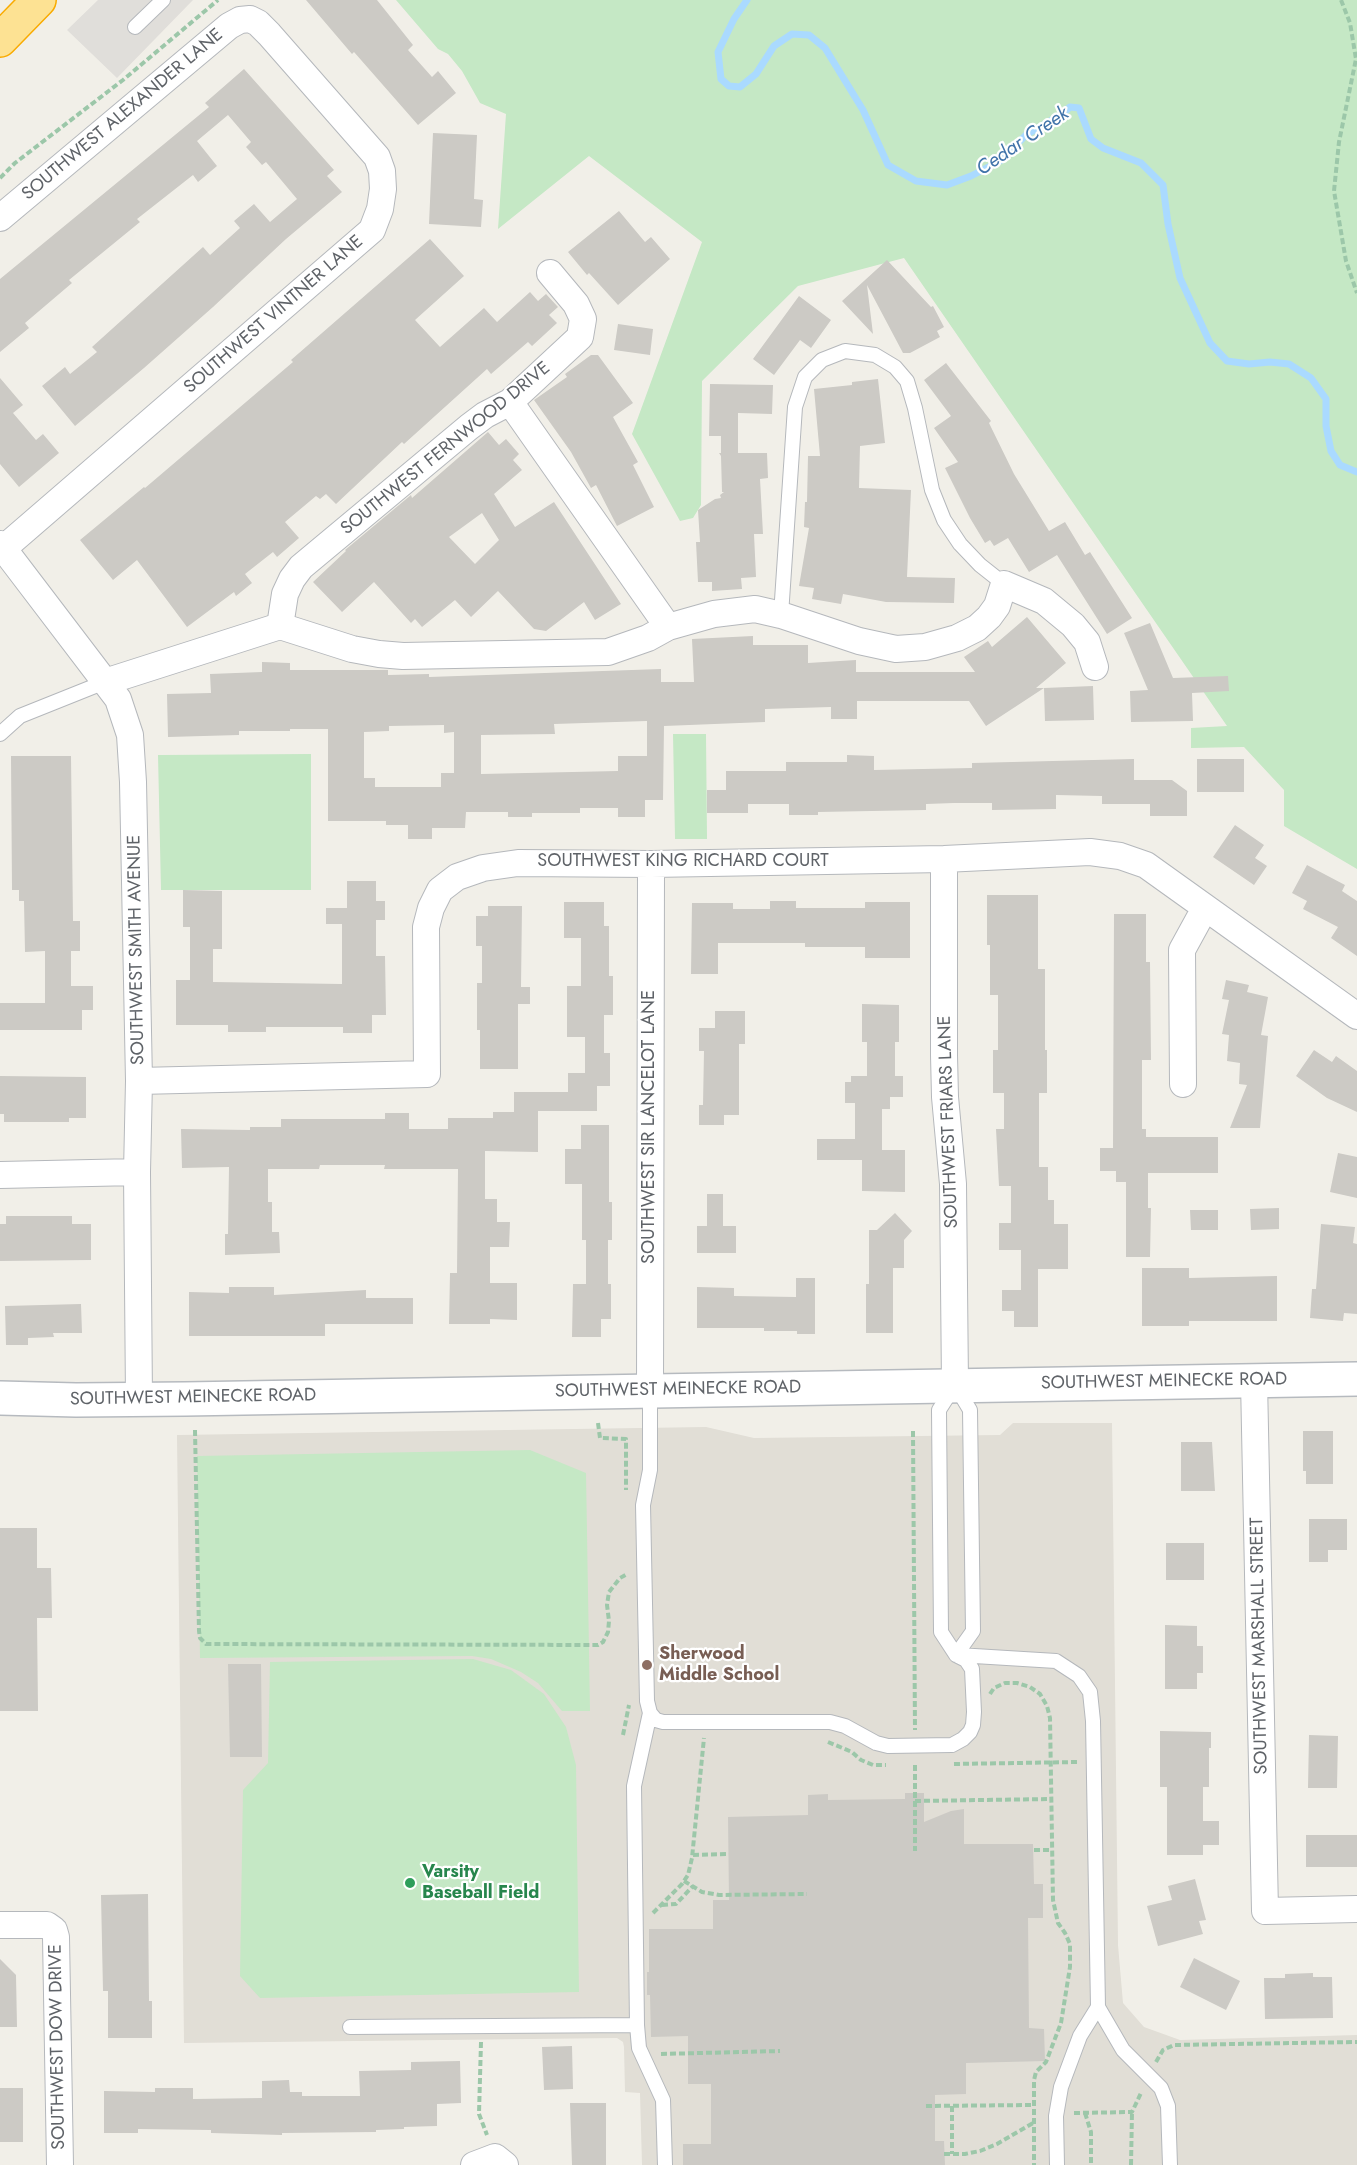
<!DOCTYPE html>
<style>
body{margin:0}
canvas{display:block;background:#f1efe8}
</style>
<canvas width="1357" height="2165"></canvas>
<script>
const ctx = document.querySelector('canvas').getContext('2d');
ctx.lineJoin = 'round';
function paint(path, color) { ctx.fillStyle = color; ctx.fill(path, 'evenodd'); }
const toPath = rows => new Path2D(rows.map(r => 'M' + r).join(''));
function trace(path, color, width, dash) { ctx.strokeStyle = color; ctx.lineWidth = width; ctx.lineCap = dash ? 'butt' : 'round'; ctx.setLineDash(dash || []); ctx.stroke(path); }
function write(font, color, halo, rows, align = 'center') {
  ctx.font = font + ' Jost,sans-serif'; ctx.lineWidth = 4.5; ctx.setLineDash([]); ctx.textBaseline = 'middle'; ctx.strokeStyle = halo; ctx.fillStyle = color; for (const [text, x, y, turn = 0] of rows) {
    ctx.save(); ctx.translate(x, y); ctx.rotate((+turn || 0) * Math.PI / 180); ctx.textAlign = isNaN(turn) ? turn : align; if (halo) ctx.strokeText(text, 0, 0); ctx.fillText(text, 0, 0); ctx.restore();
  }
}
paint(toPath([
 [98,0,193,0,117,78,67,30]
]), '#e0deda');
paint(toPath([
 [1013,1423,1112,1423,1118,1945,1123,2003,1144,2027,1180,2040,1357,2035,1357,2165,642,2165,640,2093,625,2092,624,2047,623,2042,617,2038,184,2043,177,1435,706,1427,754,1438,1000,1435]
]), '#e1ded6');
paint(toPath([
 [396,0,1357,0,1357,869,1284,826,1284,790,1244,747,1191,748,1191,728,1227,726,904,258,798,286,702,381,701,505,693,518,680,521,632,434,702,242,589,156,498,229,506,114,480,103,462,71,448,54,438,49],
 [673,734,706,734,707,839,675,839],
 [311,754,311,890,161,890,158,755],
 [530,1450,586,1473,590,1711,562,1711,538,1683,521,1672,491,1659,472,1656,200,1658,197,1456],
 [473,1659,511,1670,544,1694,566,1727,576,1765,579,1992,260,1998,240,1976,243,1790,268,1763,270,1662]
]), '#c5e8c5');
trace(toPath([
 [747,0,734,19,718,52,721,79,729,86,740,87,756,74,774,46,792,34,809,35,825,48,863,110,888,165,916,181,947,185,971,176,1000,161,1026,135,1062,114,1070,107,1079,108,1091,139,1103,148,1141,163,1163,185,1168,224,1180,278,1210,343,1227,361,1249,364,1270,362,1289,364,1311,378,1326,399,1326,426,1331,451,1340,465,1357,472]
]), '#aadaff', 7);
paint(toPath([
 [306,0,377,0,413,45,408,50,432,77,438,71,456,93,418,125,354,52,352,54],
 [244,69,334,170,327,176,342,192,286,239,213,307,144,368,75,426,42,386,65,367,70,374,97,352,92,347,203,247,210,255,240,228,234,221,254,204,270,222,297,199,266,162,262,165,246,147,251,142,228,115,197,141,217,166,198,182,193,175,137,219,140,222,69,280,72,283,25,323,29,328,0,352,0,279,209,107,205,103],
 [433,133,477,135,474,199,483,200,481,227,429,224],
 [619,211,645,242,651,237,670,259,618,305,589,273,587,275,568,252],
 [430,239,464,276,415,320,440,347,484,308,497,322,530,292,538,301,546,294,558,307,549,315,557,323,532,346,528,342,491,374,487,369,404,444,402,442,336,504,326,494,320,499,316,496,285,522,299,538,277,557,273,552,245,574,252,583,236,596,234,592,187,627,137,560,113,580,80,540,144,487,145,488,293,362,291,360],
 [887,260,931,307,933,306,944,327,937,331,940,337,910,353,903,353,867,285,873,334,842,301],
 [799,296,831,320,811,348,800,340,774,375,753,359],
 [618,324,653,329,650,355,614,350],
 [591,355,598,355,633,403,613,417,638,462,633,465,654,507,617,526,596,485,591,488,571,452,534,400,567,377,565,374],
 [946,363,991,421,989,423,1014,474,1049,531,1065,522,1085,555,1090,552,1132,618,1107,634,1057,555,1029,572,1008,538,994,546,990,540,985,543,970,518,945,468,958,462,934,428,951,416,924,380],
 [0,378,23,405,13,413,36,440,43,434,59,453,19,487,0,464],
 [878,379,885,443,860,446,859,488,911,490,907,577,955,578,954,603,886,602,843,594,841,604,812,599,814,588,799,586,809,528,804,527,805,502,807,502,808,456,820,456,814,389,852,385,852,382],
 [710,384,773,385,772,414,738,413,738,453,767,453,768,478,760,479,763,534,754,534,756,577,741,578,742,589,712,591,712,582,698,582,696,542,700,542,698,510,715,499,721,498,720,495,724,492,722,492,721,456,719,453,721,453,721,436,709,436],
 [488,432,499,445,506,439,519,454,513,460,522,470,494,494,515,527,554,502,621,604,595,620,584,602,546,631,534,629,498,591,471,617,455,600,422,627,415,619,411,623,374,582,342,612,313,582,346,551,345,550,411,495,412,498],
 [482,513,499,540,475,564,449,537],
 [1027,617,1066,663,1036,688,1044,688,986,726,969,701,857,701,857,719,831,719,831,707,765,709,765,722,664,726,663,800,645,800,645,817,618,817,618,808,580,808,580,813,532,813,532,817,508,817,508,812,466,812,465,828,432,828,432,839,408,839,408,825,386,825,386,821,328,821,328,729,290,729,290,731,239,731,239,735,168,737,167,694,211,693,210,674,262,672,262,662,290,663,290,670,388,670,388,675,429,674,429,677,661,669,661,682,694,682,692,639,753,636,753,645,808,645,808,663,856,660,856,672,975,672,964,657,988,641,992,647],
 [647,721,647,756,618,756,618,771,481,774,481,735,555,734,554,724],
 [444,725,444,733,454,732,454,773,441,773,441,787,375,787,375,778,364,778,364,732,389,731,389,726],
 [1150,623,1173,678,1228,676,1229,691,1192,693,1193,721,1131,722,1130,691,1148,690,1124,633],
 [1093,686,1094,720,1045,721,1044,688],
 [847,755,874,756,874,770,972,768,972,763,1134,759,1134,780,1172,780,1187,791,1187,816,1150,816,1150,804,1102,804,1102,796,1056,795,1056,809,992,810,992,803,954,803,926,804,926,810,818,812,818,815,789,815,789,804,748,804,748,813,707,813,707,790,726,790,726,771,786,771,786,762,847,762],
 [11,756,71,756,73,921,80,921,80,951,71,951,71,986,93,986,93,1010,82,1010,82,1030,0,1030,0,1003,45,1003,45,951,25,952,24,901,19,901,19,890,12,890],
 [1197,759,1244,759,1244,792,1197,792],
 [1235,825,1264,845,1255,858,1267,866,1254,885,1213,857],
 [1307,865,1345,885,1342,891,1357,901,1357,956,1331,938,1338,927,1303,909,1307,901,1292,893],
 [347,881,376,881,376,901,385,901,385,920,376,920,376,956,385,956,386,1015,372,1015,372,1033,343,1033,343,1027,266,1027,266,1032,228,1032,228,1025,176,1025,176,980,190,980,190,927,183,927,183,890,222,891,222,949,213,949,213,982,342,984,342,924,326,924,326,908,347,908],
 [987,895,1038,895,1038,969,1045,969,1045,1050,1047,1050,1047,1093,1039,1093,1039,1167,1048,1167,1048,1200,1054,1200,1054,1224,1068,1224,1068,1269,1038,1269,1038,1327,1014,1327,1014,1311,1002,1311,1002,1290,1021,1290,1021,1250,999,1250,999,1223,1011,1223,1011,1186,999,1186,996,1129,1004,1129,1004,1093,993,1093,993,1050,998,1050,998,995,990,995,990,945,987,945],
 [770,901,796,901,796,908,865,908,865,902,910,902,910,958,865,958,865,947,805,947,805,943,718,943,718,974,691,974,692,903,733,903,733,909,770,909],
 [564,902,604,902,604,926,609,926,609,976,613,976,613,1015,604,1015,604,1053,610,1053,610,1086,597,1086,597,1111,538,1111,538,1152,485,1151,485,1199,497,1199,497,1222,510,1222,509,1247,490,1247,490,1283,517,1283,517,1320,490,1319,490,1324,449,1324,450,1273,457,1273,458,1169,384,1169,385,1165,320,1165,319,1169,268,1169,268,1202,272,1202,272,1232,279,1232,280,1253,225,1255,225,1234,228,1234,229,1167,182,1168,181,1129,250,1130,250,1127,281,1127,281,1119,385,1119,385,1113,409,1113,409,1129,448,1129,448,1118,493,1118,493,1112,514,1112,514,1092,568,1092,568,1073,585,1073,585,1037,567,1037,567,986,581,986,581,938,564,938],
 [488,906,522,906,521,987,530,987,530,1004,518,1004,518,1069,480,1069,480,1030,477,1030,477,983,482,983,482,946,476,946,476,916,488,916],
 [1114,914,1146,914,1146,962,1150,962,1151,1060,1142,1060,1142,1129,1146,1129,1146,1137,1218,1137,1218,1173,1148,1173,1148,1208,1151,1208,1150,1257,1126,1257,1126,1182,1116,1182,1116,1171,1100,1171,1100,1148,1113,1148],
 [1226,980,1249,985,1247,992,1268,997,1261,1035,1268,1036,1260,1128,1230,1128,1247,1085,1239,1084,1240,1063,1227,1061,1229,1035,1222,1034,1229,1000,1222,999],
 [862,1004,899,1005,899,1042,895,1042,895,1076,903,1076,903,1097,890,1097,890,1109,882,1109,882,1150,905,1150,905,1192,862,1191,862,1160,817,1160,817,1139,855,1139,855,1103,845,1103,845,1082,851,1082,851,1076,867,1076,867,1042,862,1042],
 [715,1011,745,1011,745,1044,739,1044,739,1115,724,1115,724,1125,699,1125,699,1105,703,1105,704,1051,699,1051,699,1028,715,1028],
 [1314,1050,1332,1062,1336,1056,1357,1071,1357,1112,1327,1098,1296,1076],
 [0,1076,86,1077,86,1118,69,1118,69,1122,4,1122,4,1114,0,1114],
 [581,1125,609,1125,609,1202,612,1202,612,1240,608,1240,608,1284,611,1284,611,1319,601,1319,601,1337,572,1337,573,1284,586,1284,586,1240,582,1240,582,1184,565,1184,565,1149,581,1149],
 [1338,1153,1357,1157,1357,1198,1330,1192],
 [707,1194,723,1194,723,1226,736,1226,736,1253,697,1253,697,1226,707,1226],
 [1279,1208,1279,1229,1251,1230,1250,1209],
 [1190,1210,1218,1210,1218,1230,1191,1230],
 [895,1213,912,1231,904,1240,904,1268,893,1268,893,1333,866,1333,866,1284,869,1284,869,1230,877,1230],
 [6,1216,72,1216,72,1224,91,1224,91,1260,0,1261,0,1224,6,1224],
 [1321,1224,1355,1227,1353,1243,1357,1244,1357,1314,1344,1313,1343,1321,1310,1318,1312,1289,1316,1289],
 [1142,1268,1189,1268,1189,1278,1277,1276,1277,1321,1189,1321,1189,1326,1142,1326],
 [796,1278,815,1278,815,1334,797,1334,797,1331,764,1331,764,1328,697,1328,697,1287,734,1288,734,1296,796,1297],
 [229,1287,274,1287,274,1295,366,1290,366,1298,413,1298,413,1324,325,1324,325,1336,189,1336,189,1292,229,1293],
 [81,1304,82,1333,53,1333,54,1337,28,1338,28,1345,6,1345,5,1306],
 [1303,1431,1333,1431,1333,1484,1306,1484,1306,1471,1303,1471],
 [1181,1442,1212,1442,1215,1491,1181,1491],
 [1309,1519,1347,1519,1347,1550,1328,1550,1328,1562,1309,1562],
 [0,1528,37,1528,37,1568,51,1568,52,1618,37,1618,38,1711,0,1711],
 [1166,1543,1204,1543,1204,1580,1166,1580],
 [1165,1625,1197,1626,1197,1646,1203,1646,1203,1673,1197,1673,1197,1689,1165,1689],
 [228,1664,261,1664,262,1757,230,1757],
 [1160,1731,1211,1732,1211,1748,1209,1748,1209,1787,1203,1787,1203,1821,1219,1821,1219,1845,1203,1845,1203,1855,1167,1855,1167,1787,1160,1787],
 [1309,1735,1338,1736,1337,1788,1308,1788],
 [905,1793,924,1793,924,1822,951,1811,964,1809,964,1844,1033,1844,1034,1884,1043,1884,1043,1918,1028,1918,1029,2028,1044,2029,1045,2061,966,2063,966,2094,935,2095,935,2141,944,2141,945,2165,683,2165,683,2144,711,2144,711,2084,688,2084,688,2036,651,2037,650,1995,647,1995,647,1972,649,1972,649,1929,713,1929,713,1900,729,1900,728,1817,808,1815,808,1795,828,1794,828,1800,905,1799],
 [1306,1835,1357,1835,1357,1867,1306,1867],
 [1195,1879,1206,1920,1199,1921,1203,1934,1158,1946,1147,1906,1172,1900,1168,1886],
 [148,1894,149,2001,152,2001,152,2038,108,2038,108,1991,103,1991,101,1895],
 [1194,1958,1240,1981,1226,2010,1180,1987],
 [0,1959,16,1975,17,2027,0,2027],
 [1313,1973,1313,1977,1332,1977,1333,2018,1265,2019,1264,1978,1285,1978,1285,1974],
 [572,2046,573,2089,544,2090,542,2047],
 [460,2061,461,2103,437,2104,437,2126,404,2127,404,2129,376,2130,376,2132,282,2133,282,2135,211,2133,211,2130,138,2129,138,2133,104,2133,104,2091,155,2092,155,2088,193,2088,193,2099,262,2098,262,2081,289,2080,290,2092,302,2092,302,2096,360,2096,359,2071,411,2070,411,2062],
 [0,2088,23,2088,23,2142,0,2142],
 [570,2103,606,2103,606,2165,572,2165]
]), '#cccac5');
const lane = toPath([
 [135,27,163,0],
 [781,615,795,407,805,377,822,360,845,351,875,355,895,367,907,381,915,408,932,490,944,520,960,544,980,565,1004,584],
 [0,734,20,716,105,682],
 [650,1391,650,1470,643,1505,647,1701,650,1713,656,1720,663,1722,830,1722,845,1726,876,1743,888,1746,952,1745,963,1739,970,1732,973,1725,974,1712,972,1669,966,1660,956,1655,941,1632,939,1410,955,1385,970,1410,973,1631,956,1655],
 [958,1655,1056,1661,1079,1676,1090,1692,1093,1721,1098,2007,1123,2050,1161,2088,1168,2106,1170,2165],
 [650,1713,634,1786,637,2025,639,2048,663,2100,665,2165],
 [350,2027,637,2025],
 [1057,2165,1056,2116,1061,2087,1080,2036,1098,2007]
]);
const street = toPath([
 [0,218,229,26,240,20,250,19,258,23,269,34,377,157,382,171,383,189,380,209,372,230,4,548],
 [510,402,668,627],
 [0,544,118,699,130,735,133,782,139,1081,137,1172,139,1399],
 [280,626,285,594,292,579,301,567,469,427,485,415,510,402,580,337,583,319,576,304,550,273],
 [105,682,280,626,352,649,379,654,403,656,608,652,648,638,668,627,714,614,755,609,781,615,859,641,896,649,925,647,957,638,977,628,989,617,997,606,1004,584,1044,601,1073,625,1087,642,1095,667],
 [944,859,944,1055,945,1097,953,1184,955,1385],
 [139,1081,427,1074,426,927,431,908,440,890,457,877,483,868,518,863,651,864,944,859,1090,852,1120,856,1146,865,1357,1016],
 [1183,1084,1182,950,1205,908],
 [0,1175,137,1172],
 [1254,1381,1265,1911,1357,1909],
 [650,1391,651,864],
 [0,1925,47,1925,54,1930,56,1937,60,2165],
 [474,2165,495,2157,505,2165]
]);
const secondary = toPath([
 [0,1398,76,1400,185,1399,1357,1379]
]);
const highway = toPath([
 [0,40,39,0]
]);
trace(lane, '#b5b8bc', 16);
trace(street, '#b5b8bc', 28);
trace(secondary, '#b6babf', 36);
trace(highway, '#f9ab00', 36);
trace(toPath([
 [1341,0,1350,23,1356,59,1339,142,1334,191,1346,261,1357,293],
 [0,178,15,163,123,80,218,0],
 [598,1423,600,1438,626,1439,626,1490],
 [195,1430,199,1631,200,1638,206,1644,598,1645,603,1642,608,1632,609,1621,607,1605,609,1592,620,1578,627,1574],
 [913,1431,915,1730],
 [990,1694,994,1688,1005,1683,1017,1683,1030,1687,1040,1694,1047,1706,1050,1718,1053,1900,1058,1923,1065,1933,1070,1944,1070,1967,1061,2023,1046,2062,1036,2072,1034,2080,1034,2165],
 [623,1735,629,1705],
 [828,1742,852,1752,861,1760,873,1765,886,1765],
 [954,1764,1078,1762],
 [915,1765,915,1851],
 [915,1801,1051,1799],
 [1034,1850,1052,1850],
 [693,1855,729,1854],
 [684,1881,702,1892,719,1895,807,1894],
 [662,1905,676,1904,693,1886],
 [653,1913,682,1884,688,1875,692,1858,704,1738],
 [481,2042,479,2114,487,2135],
 [661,2054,780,2051],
 [1156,2062,1163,2050,1174,2045,1357,2042],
 [926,2106,1034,2105],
 [952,2106,952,2154],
 [1074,2113,1132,2112,1141,2093],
 [1085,2113,1091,2132,1091,2165],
 [944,2154,965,2154,980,2151,997,2144,1033,2123],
 [1131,2165,1132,2112]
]), '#9cc7a9', 4, [6, 3]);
trace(lane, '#fff', 14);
trace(street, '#fff', 26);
trace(secondary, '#fff', 33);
trace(highway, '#fde293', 33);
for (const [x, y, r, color] of [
 [647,1665,6,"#8d6e63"],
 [410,1883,6,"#2e9e5b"]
]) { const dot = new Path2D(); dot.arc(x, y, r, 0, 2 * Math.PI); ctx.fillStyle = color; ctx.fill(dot); trace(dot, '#fff', 2); }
write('18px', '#5f6368', '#fff', [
 ["SOUTHWEST ALEXANDER LANE",123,115,-40],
 ["SOUTHWEST VINTNER LANE",274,315,-41],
 ["SOUTHWEST FERNWOOD DRIVE",446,449,-39],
 ["SOUTHWEST KING RICHARD COURT",683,862],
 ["SOUTHWEST SMITH AVENUE",137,950,-91],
 ["SOUTHWEST FRIARS LANE",949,1122,-92],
 ["SOUTHWEST SIR LANCELOT LANE",650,1127,-90],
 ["SOUTHWEST MEINECKE ROAD",1164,1382,-1],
 ["SOUTHWEST MEINECKE ROAD",678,1390,-1],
 ["SOUTHWEST MEINECKE ROAD",193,1398,-1],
 ["SOUTHWEST MARSHALL STREET",1260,1646,-91],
 ["SOUTHWEST DOW DRIVE",58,2047,-91]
]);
write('bold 18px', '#785e54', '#fff', [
 ["Sherwood",659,1655],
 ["Middle School",659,1676]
], 'left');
write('bold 18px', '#27864d', '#fff', [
 ["Varsity",422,1873],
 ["Baseball Field",422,1894]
], 'left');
write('italic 20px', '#4174aa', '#fff', [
 ["Cedar Creek",1023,142,-34]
]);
</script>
